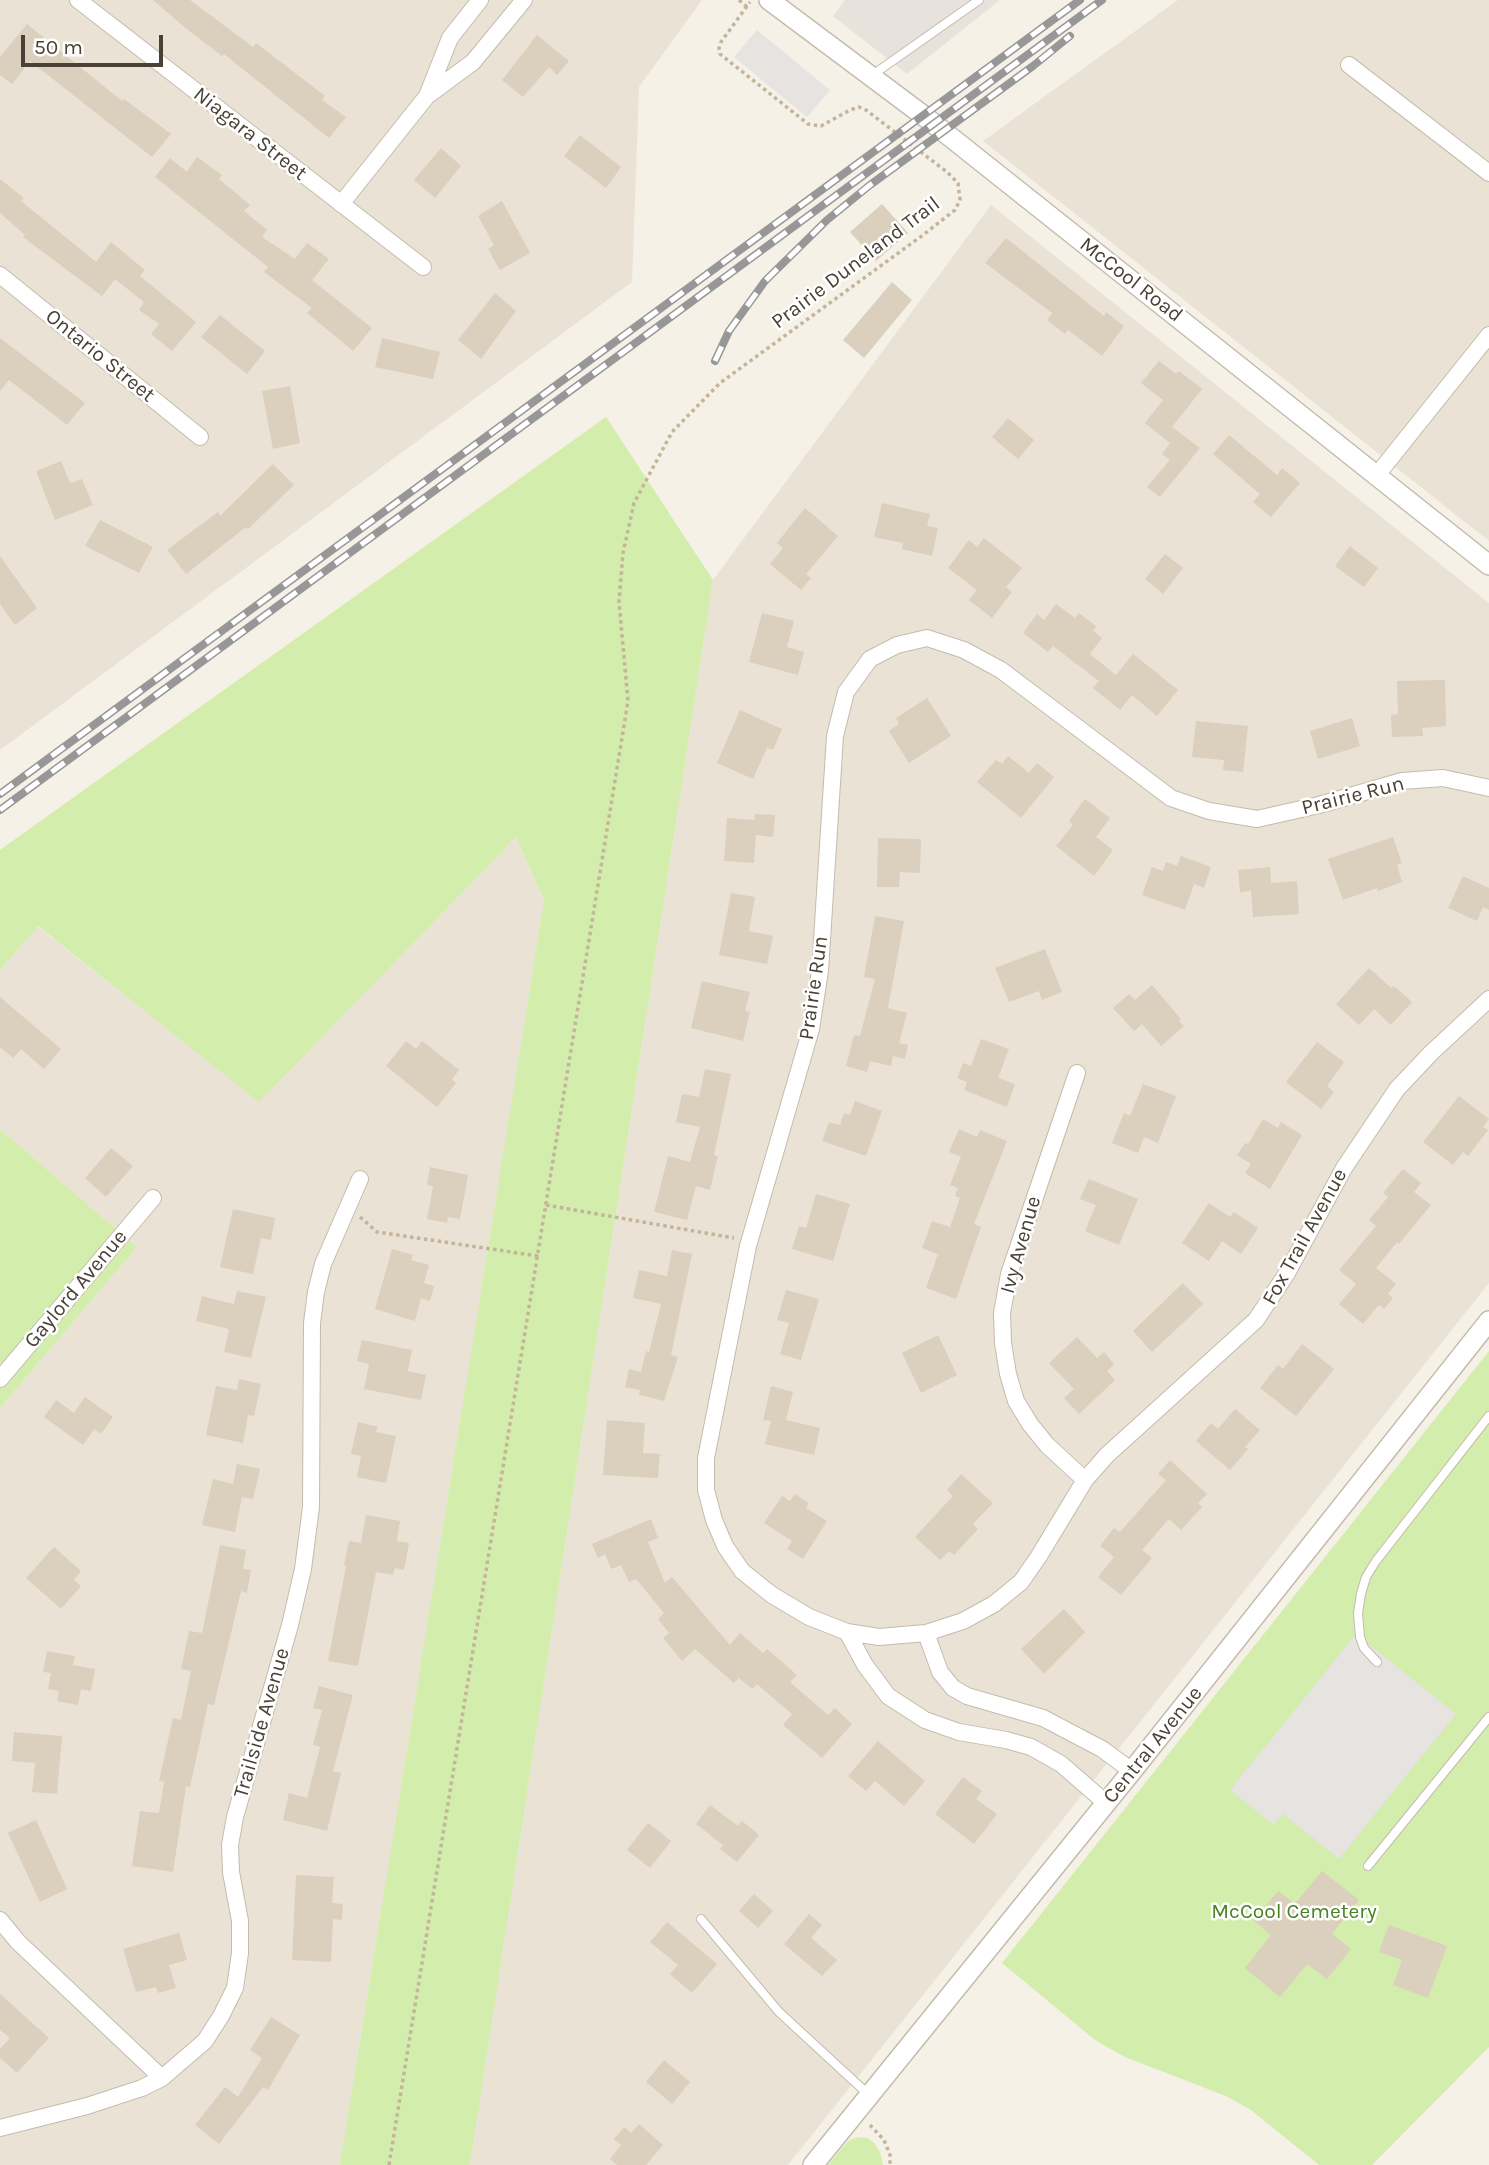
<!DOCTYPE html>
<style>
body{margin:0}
#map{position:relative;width:1489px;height:2165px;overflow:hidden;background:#f5f1e7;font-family:Karla,sans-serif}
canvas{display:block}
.scale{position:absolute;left:21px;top:35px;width:142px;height:32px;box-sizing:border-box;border:4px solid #494135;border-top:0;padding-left:9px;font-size:21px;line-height:24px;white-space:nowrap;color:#494135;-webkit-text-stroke:5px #fff;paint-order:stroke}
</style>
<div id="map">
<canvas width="1489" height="2165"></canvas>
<div class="scale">50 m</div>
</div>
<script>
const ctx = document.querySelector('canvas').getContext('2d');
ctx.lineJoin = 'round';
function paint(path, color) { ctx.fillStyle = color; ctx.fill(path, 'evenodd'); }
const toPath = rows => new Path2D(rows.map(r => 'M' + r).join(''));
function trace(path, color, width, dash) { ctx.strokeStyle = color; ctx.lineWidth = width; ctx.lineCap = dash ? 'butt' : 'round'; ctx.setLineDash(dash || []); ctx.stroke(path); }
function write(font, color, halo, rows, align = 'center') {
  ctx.font = font + ' Karla,sans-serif'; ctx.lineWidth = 5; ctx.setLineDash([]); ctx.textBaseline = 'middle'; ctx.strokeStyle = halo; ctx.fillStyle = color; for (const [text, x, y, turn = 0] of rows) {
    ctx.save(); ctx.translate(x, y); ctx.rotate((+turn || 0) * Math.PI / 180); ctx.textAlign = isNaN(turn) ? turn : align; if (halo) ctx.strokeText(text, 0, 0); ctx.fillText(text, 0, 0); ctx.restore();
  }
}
paint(toPath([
 [0,0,702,0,639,87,632,282,0,750],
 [1178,0,1489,0,1489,541,983,141],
 [991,205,1489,603,1489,1283,788,2165,470,2165,713,580],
 [516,837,544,902,340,2165,0,2165,0,1408,137,1247,0,1129,0,970,37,926,259,1101]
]), '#eae3d5');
paint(toPath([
 [845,0,1000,0,907,74,833,16]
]), '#e8e2dc');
paint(toPath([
 [606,417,713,580,470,2165,340,2165,544,901,516,837,259,1102,38,926,0,970,0,850],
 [0,1129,137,1247,0,1408],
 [1489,1351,1489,2047,1372,2165,1319,2165,1251,2110,1226,2096,1125,2057,1095,2040,1002,1963],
 [857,2137,868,2138,874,2143,880,2152,883,2165,828,2165,848,2141]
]), '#d2edac');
paint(toPath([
 [757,30,830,90,807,117,734,57],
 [1356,1634,1456,1714,1339,1859,1283,1814,1274,1825,1230,1790]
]), '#e6e3e0');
paint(toPath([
 [153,0,190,0,253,47,256,43,325,96,322,100,346,117,329,138,224,54,222,56,188,30],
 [27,24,122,101,124,99,171,134,152,157,30,61,12,84,0,75,0,57],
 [537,35,569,61,557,75,549,67,523,97,502,80],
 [580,135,621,167,606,188,564,156],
 [441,148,461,166,435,198,414,180],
 [197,157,222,175,219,179,250,205,244,211,267,230,262,237,295,259,307,243,329,259,312,280,372,328,353,351,307,313,312,308,264,272,268,267,155,177,170,158,187,172],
 [0,179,24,198,21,201,96,262,111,242,145,270,140,276,196,322,172,351,151,334,159,324,139,310,144,302,115,279,102,296,23,237,25,235,0,213],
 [502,201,530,253,500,270,488,249,494,245,478,216],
 [882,204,908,233,876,261,850,232],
 [1006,238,1104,316,1106,312,1124,326,1102,356,1068,330,1065,334,1047,320,1052,313,985,263],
 [892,282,912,300,864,358,843,340],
 [495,293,516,311,481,359,458,340],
 [220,315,265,351,247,374,201,337],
 [0,338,85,403,67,425,9,380,0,391],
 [382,338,440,352,433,379,375,367],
 [1159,361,1176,374,1179,371,1202,389,1172,427,1200,448,1160,497,1147,487,1170,460,1162,454,1170,443,1145,423,1163,400,1141,383],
 [290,386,300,443,273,449,262,391],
 [1008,418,1034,440,1018,459,992,437],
 [1229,435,1277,475,1282,468,1300,483,1271,517,1253,502,1260,494,1213,454],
 [61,461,70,483,82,479,93,505,55,520,36,471],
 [273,464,294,485,248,529,246,527,186,574,167,550,218,512,220,516],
 [882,503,930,514,927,526,938,528,932,556,902,549,903,543,874,537],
 [805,508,838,536,806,574,811,578,801,590,770,564,783,548,777,543],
 [100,520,153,547,139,573,85,546],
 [984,538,1022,568,1006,587,1012,592,992,618,969,600,977,590,948,568,969,540,977,547],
 [1350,546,1378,568,1364,587,1335,566],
 [1165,554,1183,568,1163,594,1145,579],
 [0,556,37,608,15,625,0,604],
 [1056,604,1075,618,1079,613,1096,626,1093,631,1102,638,1090,654,1116,675,1133,654,1178,690,1157,716,1132,695,1120,710,1093,688,1099,681,1053,646,1048,652,1023,633,1037,614,1044,620],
 [762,613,794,621,787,647,804,652,798,675,749,662],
 [1445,680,1446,726,1422,728,1423,736,1392,737,1391,715,1398,714,1397,681],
 [927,698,951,736,909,763,889,731,899,724,896,718],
 [740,710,782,729,773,750,767,748,753,779,717,763],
 [1352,718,1360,746,1318,759,1310,731],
 [1196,721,1248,726,1243,772,1223,770,1224,760,1192,757],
 [1008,756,1029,773,1037,763,1054,777,1021,818,977,782,996,760,1002,764],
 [1085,799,1110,818,1096,837,1113,850,1094,876,1056,846,1073,825,1069,821],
 [755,814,775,815,773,837,756,835,754,863,724,861,727,818,754,820],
 [1393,837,1402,863,1397,865,1402,882,1378,891,1377,888,1343,900,1328,859],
 [878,838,921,839,920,873,900,872,899,887,877,887],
 [1181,856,1211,867,1204,888,1194,884,1185,910,1142,895,1152,867,1163,871,1166,862,1177,866],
 [1270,867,1271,883,1297,881,1299,914,1253,917,1251,891,1240,892,1238,870],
 [1463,876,1489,888,1489,910,1483,907,1477,921,1448,908],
 [731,893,755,897,749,931,773,936,767,964,719,955],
 [875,916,904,921,888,1008,907,1013,899,1043,908,1045,905,1059,893,1056,891,1066,870,1061,867,1072,846,1066,854,1035,860,1036,875,979,864,977],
 [1045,949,1062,992,1042,1000,1039,991,1009,1002,995,968],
 [1369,968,1391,988,1394,986,1412,1002,1391,1025,1374,1009,1359,1025,1336,1004],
 [702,981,750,992,745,1011,750,1012,743,1041,691,1028],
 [1152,985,1181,1019,1179,1021,1184,1026,1161,1046,1142,1024,1134,1031,1113,1008,1129,994,1135,1000],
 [0,997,61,1049,44,1069,21,1049,13,1058,0,1047],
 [981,1039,1009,1049,998,1078,1015,1084,1007,1107,964,1090,967,1082,957,1078,963,1063,971,1066],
 [406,1041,416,1049,422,1041,459,1070,452,1079,456,1083,437,1107,386,1066],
 [1317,1042,1344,1062,1327,1086,1334,1092,1321,1109,1286,1082],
 [705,1069,731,1074,714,1155,718,1156,710,1190,696,1186,687,1220,654,1212,668,1156,690,1162,700,1127,676,1122,682,1094,699,1097],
 [1143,1084,1176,1096,1158,1143,1144,1137,1138,1153,1112,1143,1124,1113,1130,1116],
 [1459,1096,1489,1119,1483,1127,1488,1130,1468,1156,1463,1152,1453,1165,1423,1142],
 [855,1101,882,1111,866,1156,822,1141,829,1122,840,1125,844,1113,850,1115],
 [1263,1119,1278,1128,1281,1122,1302,1135,1270,1189,1245,1173,1251,1164,1237,1155,1245,1143,1248,1144],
 [959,1129,977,1137,980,1130,1007,1141,974,1224,981,1227,956,1299,926,1288,938,1254,922,1248,932,1221,950,1227,960,1198,955,1196,958,1188,950,1185,961,1157,949,1152],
 [111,1148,133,1166,106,1197,85,1178],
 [430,1167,468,1175,460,1219,448,1217,447,1223,427,1219,433,1186,427,1185],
 [1403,1169,1421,1183,1414,1192,1431,1205,1399,1244,1397,1242,1376,1268,1396,1284,1388,1294,1393,1298,1384,1309,1379,1305,1363,1324,1339,1304,1356,1284,1339,1270,1376,1226,1369,1220,1388,1197,1383,1193],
 [1089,1179,1138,1199,1119,1245,1085,1231,1096,1205,1080,1199],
 [816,1194,850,1204,833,1261,792,1249,799,1226,806,1228],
 [1209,1203,1230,1217,1234,1212,1258,1228,1241,1254,1222,1241,1209,1261,1182,1243],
 [233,1209,275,1218,271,1240,261,1238,253,1274,220,1267],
 [392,1249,413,1255,411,1260,429,1265,424,1283,434,1286,430,1301,421,1298,415,1321,375,1309],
 [672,1250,692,1254,671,1355,678,1357,664,1401,639,1395,640,1390,625,1387,629,1369,641,1372,646,1351,649,1352,661,1304,633,1298,639,1270,667,1276],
 [1183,1283,1203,1304,1152,1352,1133,1331],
 [786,1290,819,1299,801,1360,780,1354,789,1323,777,1320],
 [237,1291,266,1297,251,1358,224,1352,229,1329,196,1321,202,1296,234,1304],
 [938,1335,957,1375,921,1393,902,1353],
 [1077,1337,1097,1358,1104,1352,1114,1364,1107,1371,1115,1380,1079,1414,1064,1398,1074,1389,1049,1363],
 [362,1340,412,1350,408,1371,426,1375,421,1400,364,1389,369,1364,357,1361],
 [1302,1344,1334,1369,1296,1416,1260,1388,1278,1365,1283,1369],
 [239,1379,261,1384,254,1416,248,1415,243,1443,206,1435,216,1386,237,1390],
 [771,1386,793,1392,786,1420,820,1428,814,1455,765,1444,771,1421,763,1420],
 [85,1397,113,1417,101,1434,94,1429,83,1445,44,1417,56,1400,74,1413],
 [1235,1409,1260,1430,1245,1447,1248,1449,1230,1470,1196,1441,1211,1423,1218,1429],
 [607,1420,645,1423,643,1453,660,1454,658,1478,603,1475],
 [358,1422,378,1427,376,1432,396,1436,386,1483,357,1477,361,1456,351,1454],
 [1170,1460,1207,1494,1198,1503,1202,1507,1181,1530,1169,1519,1142,1550,1152,1558,1121,1595,1098,1577,1114,1557,1100,1546,1114,1528,1120,1532,1166,1480,1158,1474],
 [237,1464,260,1469,253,1499,242,1497,235,1532,202,1525,213,1479,233,1484],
 [961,1474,993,1503,973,1524,978,1529,954,1555,949,1551,940,1560,915,1537,953,1496,947,1490],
 [795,1494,809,1503,806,1508,827,1521,803,1559,787,1549,792,1541,764,1523,782,1496,790,1501],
 [366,1515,400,1521,397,1541,409,1543,404,1570,395,1568,393,1575,376,1572,358,1666,328,1661,346,1566,344,1565,349,1541,361,1543],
 [651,1519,658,1538,648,1542,665,1583,672,1577,730,1645,740,1633,763,1653,767,1649,797,1675,790,1682,828,1715,835,1708,852,1724,822,1758,783,1725,792,1714,757,1684,752,1689,739,1678,734,1683,695,1649,682,1661,663,1638,669,1633,658,1619,664,1613,636,1579,629,1582,621,1565,611,1569,605,1554,598,1558,592,1544],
 [220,1545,246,1550,243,1569,251,1570,247,1593,241,1591,214,1705,208,1704,190,1787,186,1786,173,1872,132,1866,140,1811,159,1813,164,1782,159,1781,173,1718,181,1720,191,1671,181,1669,189,1631,202,1633],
 [54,1547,81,1571,74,1580,81,1586,61,1609,26,1578],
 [1064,1609,1085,1632,1044,1674,1021,1649],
 [47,1651,75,1656,73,1665,95,1669,91,1691,81,1689,78,1705,57,1701,59,1691,48,1689,51,1673,43,1672],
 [319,1686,353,1695,333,1771,341,1773,327,1831,283,1820,289,1793,307,1798,320,1747,313,1745,322,1710,313,1708],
 [14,1732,62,1736,57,1794,32,1792,35,1763,12,1761],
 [878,1741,925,1781,904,1806,875,1781,866,1791,848,1776],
 [963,1777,982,1791,976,1799,997,1814,974,1844,935,1814],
 [710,1805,738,1826,742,1821,759,1835,737,1862,720,1849,723,1845,696,1824],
 [36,1820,67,1889,40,1902,8,1833],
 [648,1823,671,1841,650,1868,627,1850],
 [1322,1871,1359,1900,1332,1934,1351,1949,1327,1979,1307,1964,1280,1997,1245,1968,1271,1935,1254,1921,1278,1891,1295,1904],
 [296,1875,334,1877,332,1903,343,1904,342,1920,333,1919,331,1962,292,1960],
 [754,1894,773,1911,758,1928,739,1911],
 [809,1914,822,1925,811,1938,837,1960,822,1976,784,1944],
 [667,1922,717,1964,692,1993,670,1974,678,1965,650,1942],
 [1389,1925,1447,1946,1428,1998,1393,1985,1402,1960,1379,1952],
 [179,1933,187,1960,169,1965,176,1988,158,1993,156,1987,136,1992,123,1949],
 [0,1994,49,2038,17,2073,0,2058,0,2049,10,2038,0,2030],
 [271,2017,300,2035,268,2090,263,2087,219,2144,195,2125,225,2087,238,2097,262,2058,250,2050],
 [664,2060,690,2082,672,2104,646,2082],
 [639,2124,663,2145,646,2165,617,2165,610,2159,621,2145,614,2139,624,2127,631,2133]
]), '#dbcfbe');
const service = toPath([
 [871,76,979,0],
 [1377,1662,1364,1648,1360,1637,1358,1613,1361,1594,1366,1577,1376,1561,1489,1416],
 [1368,1866,1489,1717],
 [701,1919,779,2012,869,2095]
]);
const minor = toPath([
 [78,0,423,267],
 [1349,65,1489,173],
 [427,96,450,38,480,0],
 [341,204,427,96,473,62,524,0],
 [0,275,200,437],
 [1377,475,1489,335],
 [1489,788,1443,778,1402,781,1319,805,1257,819,1209,811,1171,798,1001,670,964,650,927,638,897,645,870,659,846,692,835,736,820,971,811,1029,748,1246,706,1458,706,1490,714,1520,725,1546,742,1571,772,1595,809,1617,847,1632,879,1637,926,1633,963,1621,994,1604,1021,1582,1039,1556,1085,1480,1107,1455,1256,1320,1287,1273,1344,1168,1397,1089,1431,1053,1489,999],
 [1077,1073,1009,1274,1002,1313,1003,1343,1008,1374,1016,1401,1030,1424,1047,1445,1085,1480],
 [0,1379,153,1198],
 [847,1632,865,1665,888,1696,925,1720,959,1732,1006,1740,1031,1747,1061,1764,1106,1803],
 [926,1633,940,1672,953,1688,967,1696,1043,1718,1102,1749,1132,1771],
 [0,1920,18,1942,162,2078],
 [0,2128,87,2106,142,2088,162,2078,205,2041,221,2016,235,1988,240,1953,240,1921,231,1872,230,1845,235,1817,290,1625,303,1569,311,1507,312,1323,316,1292,323,1264,360,1179]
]);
const tertiary = toPath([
 [769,0,924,116,1489,565],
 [813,2165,1132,1771,1489,1321]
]);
trace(service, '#c5bbac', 10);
trace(minor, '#c5bbac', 18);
trace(tertiary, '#c5bbac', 22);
trace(toPath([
 [739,0,747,7],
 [546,1205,734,1238],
 [360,1217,377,1232,538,1256],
 [870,2125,884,2140,890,2155,890,2165],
 [389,2165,628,701,619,602,623,553,634,503,672,432,720,383,923,235,955,210,960,200,958,183,947,172,866,110,859,107,850,110,821,126,808,124,720,54,719,48,721,42,750,2]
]), '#c5b499', 3.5, [3.5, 3.5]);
trace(service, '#fff', 8);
trace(minor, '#fff', 16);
trace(tertiary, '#fff', 19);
const rail = toPath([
 [715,361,729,331,765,281,827,220,870,185,1033,66,1070,36],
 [0,794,1080,0],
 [0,810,1102,0]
]);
trace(rail, '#979797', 8);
trace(rail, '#fff', 5, [16]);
write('21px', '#494135', '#fff', [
 ["Niagara Street",250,134,38],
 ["Prairie Duneland Trail",856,263,-37],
 ["McCool Road",1131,280,38],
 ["Ontario Street",100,356,39],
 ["Prairie Run",1353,796,-14],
 ["Prairie Run",814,988,-82],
 ["Fox Trail Avenue",1305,1237,-61],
 ["Ivy Avenue",1021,1245,-74],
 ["Gaylord Avenue",76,1289,-50],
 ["Trailside Avenue",262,1723,-74],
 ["Central Avenue",1153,1745,-51]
]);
write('21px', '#498222', '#fff', [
 ["McCool Cemetery",1294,1912]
]);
</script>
